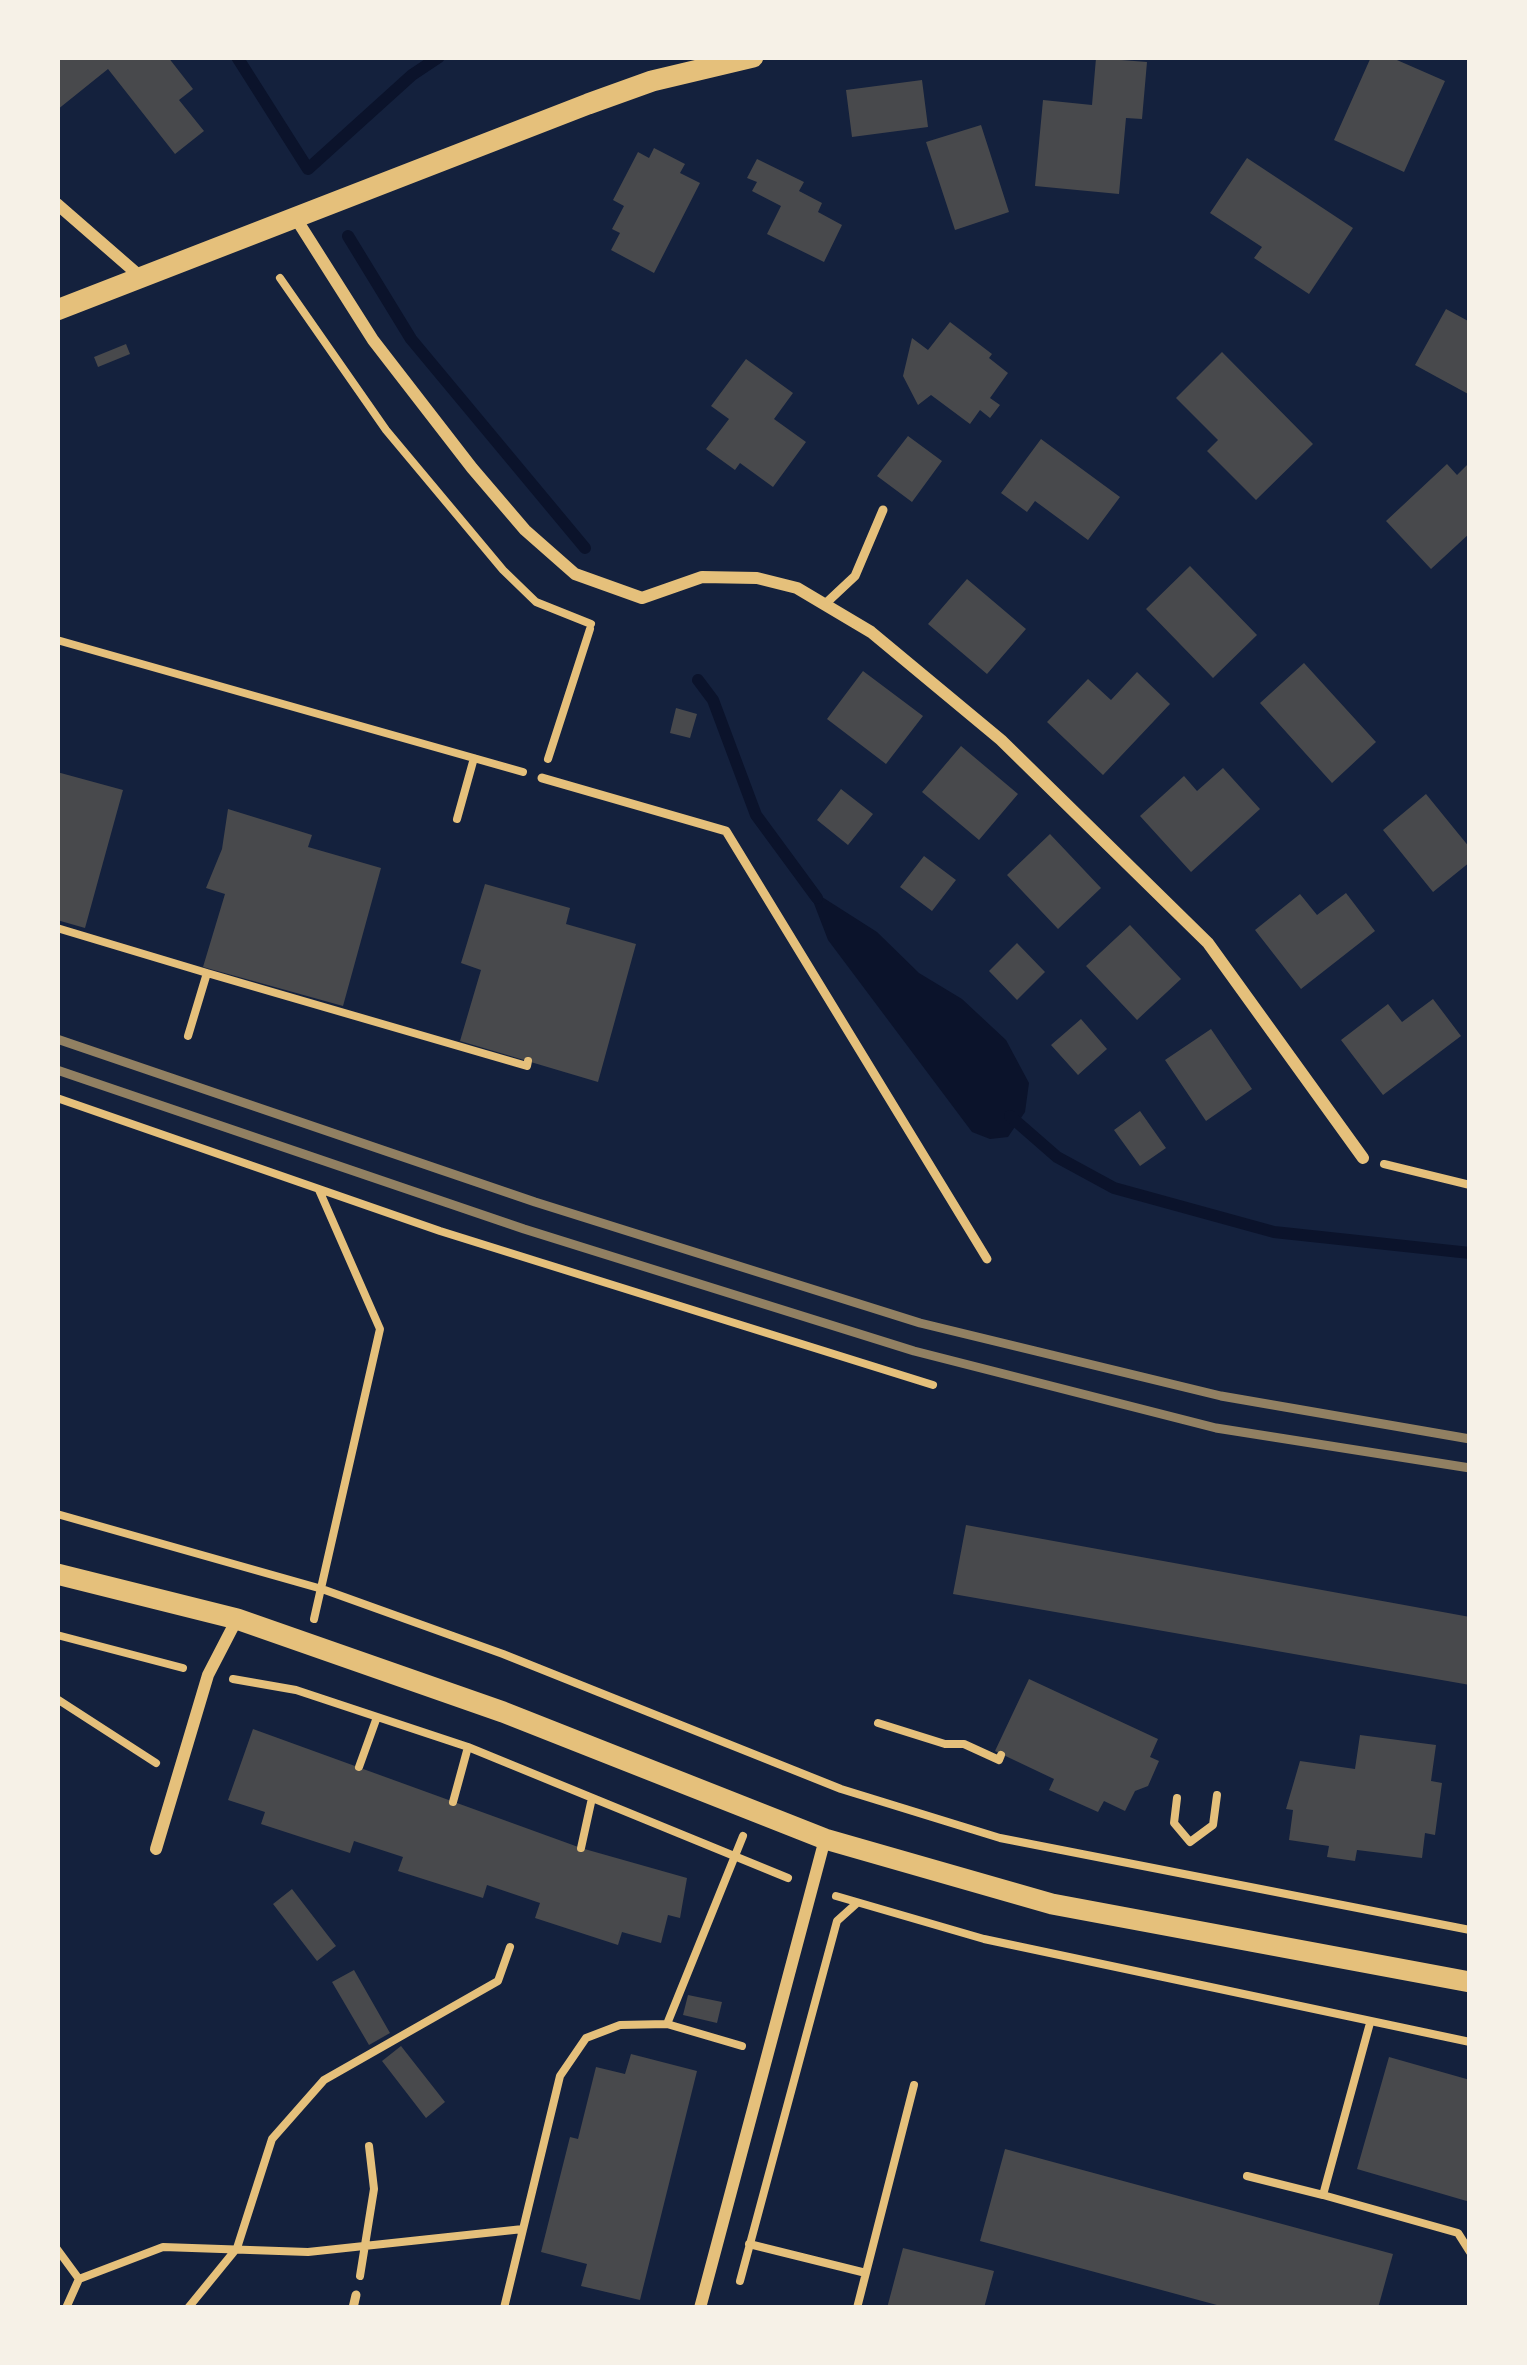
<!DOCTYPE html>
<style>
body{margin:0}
#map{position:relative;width:1527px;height:2365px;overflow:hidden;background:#14213d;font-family:"DejaVu Sans",sans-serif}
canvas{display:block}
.frame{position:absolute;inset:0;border:60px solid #f6f1e7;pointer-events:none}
</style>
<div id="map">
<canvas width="1527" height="2365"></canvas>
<div class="frame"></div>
</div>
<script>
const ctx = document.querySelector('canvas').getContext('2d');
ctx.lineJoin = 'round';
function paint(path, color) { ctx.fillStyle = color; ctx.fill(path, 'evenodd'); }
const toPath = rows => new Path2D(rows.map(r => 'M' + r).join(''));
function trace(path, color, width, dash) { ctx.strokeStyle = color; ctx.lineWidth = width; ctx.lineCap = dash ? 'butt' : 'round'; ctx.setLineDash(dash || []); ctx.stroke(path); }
paint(toPath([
 [808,888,877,932,919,973,962,999,1006,1040,1029,1083,1025,1112,1008,1137,990,1139,972,1132,828,940]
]), '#0b132b');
trace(toPath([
 [237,57,308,169,412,75,439,57],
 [348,236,411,339,585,548],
 [698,680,713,700,756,815,817,898],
 [1010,1116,1057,1157,1114,1188,1274,1232,1470,1253]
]), '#0b132b', 12);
paint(toPath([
 [57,57,168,57,193,89,179,100,204,131,175,154,108,69,57,110],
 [1371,57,1390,57,1445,81,1404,172,1334,140],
 [1096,58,1147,62,1142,119,1126,118,1119,194,1035,186,1043,100,1092,105],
 [922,80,928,127,852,137,846,90],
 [981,125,1009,212,955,230,926,142],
 [654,148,685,164,680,173,700,183,654,273,611,250,620,233,612,229,624,206,613,200,638,152,649,158],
 [1247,158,1353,228,1309,294,1254,258,1262,247,1210,213],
 [757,159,804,182,799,191,822,203,818,212,842,225,824,262,767,234,781,206,752,191,757,182,747,178],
 [1446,309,1470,322,1470,395,1415,365],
 [950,322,992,354,989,358,1008,373,990,398,1000,405,990,418,980,410,970,424,931,395,918,405,903,376,912,338,928,350],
 [126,344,130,354,98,367,94,357],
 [1222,352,1313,444,1256,500,1207,451,1218,440,1176,398],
 [746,359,793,393,774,419,806,442,773,487,740,463,735,470,706,449,729,419,711,406],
 [908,436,942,461,912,502,877,476],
 [1041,439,1120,497,1088,540,1035,501,1027,512,1001,493],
 [1470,462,1470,533,1431,569,1386,521,1447,464,1457,475],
 [1190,566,1257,635,1213,678,1146,609],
 [967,579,1026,629,987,674,928,624],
 [1304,663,1376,742,1332,783,1260,703],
 [863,671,923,716,886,764,827,719],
 [1137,672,1170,704,1103,775,1047,722,1088,679,1111,700],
 [676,708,697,714,690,738,670,733],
 [961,746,1018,794,979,840,922,792],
 [1223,768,1260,809,1191,872,1140,816,1184,776,1197,791],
 [57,772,123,790,85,928,57,920],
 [841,789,873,814,848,845,817,820],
 [1426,794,1470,848,1470,862,1433,892,1383,830],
 [228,809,312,835,308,847,381,868,343,1006,203,967,225,894,206,888,222,849],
 [1050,834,1101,888,1058,929,1007,875],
 [924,856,956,880,932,911,900,887],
 [485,884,570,908,566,924,636,944,598,1082,460,1041,481,970,461,963],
 [1346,893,1375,931,1301,989,1255,930,1300,894,1317,915],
 [1130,925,1181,979,1137,1020,1086,966],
 [1017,943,1045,972,1017,1000,989,971],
 [1433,999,1461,1036,1383,1095,1341,1040,1388,1004,1402,1022],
 [1081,1019,1107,1049,1078,1075,1051,1045],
 [1211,1029,1252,1089,1206,1121,1165,1060],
 [1140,1111,1166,1148,1140,1166,1114,1130],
 [966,1525,1470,1617,1470,1685,953,1594],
 [1029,1679,1158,1739,1150,1757,1159,1761,1148,1786,1135,1791,1125,1811,1104,1801,1098,1812,1049,1790,1054,1779,995,1751],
 [253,1729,581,1848,687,1878,680,1918,668,1915,661,1943,622,1932,618,1945,535,1918,540,1903,487,1885,483,1898,398,1871,403,1857,354,1841,350,1853,261,1824,265,1812,228,1800],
 [1360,1735,1436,1745,1431,1781,1442,1783,1435,1835,1425,1833,1422,1858,1357,1850,1355,1861,1327,1857,1329,1846,1289,1840,1293,1810,1286,1809,1300,1761,1355,1769],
 [292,1889,336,1946,317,1961,273,1904],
 [354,1970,390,2033,369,2045,332,1982],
 [688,1995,722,2002,717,2023,683,2015],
 [401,2046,445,2102,426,2118,382,2061],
 [631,2054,697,2071,640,2300,581,2286,587,2264,541,2252,570,2137,578,2139,596,2067,625,2074],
 [1389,2057,1470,2080,1470,2202,1357,2169],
 [1005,2149,1393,2254,1378,2308,1228,2308,980,2241],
 [903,2248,994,2271,984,2308,887,2308]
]), '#48494c');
trace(toPath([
 [280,278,386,430,503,570,536,602,591,624],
 [57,640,523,772],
 [548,759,590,629],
 [457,819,474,758],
 [57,928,207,973],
 [188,1036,207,973,527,1066,528,1061],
 [57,1098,440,1231,933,1385],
 [1384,1164,1470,1185],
 [57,1514,322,1589,503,1654,841,1789,1000,1838,1470,1930],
 [314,1619,380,1329,319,1190],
 [57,1635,183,1668],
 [233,1679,296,1690,468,1747,788,1878],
 [57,1699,156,1763],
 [878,1723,945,1744,964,1744,999,1760,1001,1755],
 [359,1767,377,1717],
 [1177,1798,1174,1823,1190,1842,1213,1825,1217,1795],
 [453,1802,468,1747],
 [581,1848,592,1798],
 [836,1896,984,1939,1470,2042],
 [1370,2023,1323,2195,1458,2233,1470,2252],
 [667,2024,743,1836],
 [1247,2176,1323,2195],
 [749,2244,866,2273],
 [57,2249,79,2279],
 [360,2276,374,2189,369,2146],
 [740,2281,837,1921,857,1903],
 [66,2308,79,2279,163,2247,308,2252,523,2229],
 [188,2308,237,2248,272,2139,324,2080,498,1981,510,1947],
 [504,2308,560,2076,586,2038,620,2025,667,2024,742,2046],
 [857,2308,914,2085]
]), '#e5c07b', 8);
trace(toPath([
 [824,605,855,576,883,510],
 [542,778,726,831,987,1259],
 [353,2308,356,2295]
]), '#e5c07b', 9);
trace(toPath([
 [57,204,142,278],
 [295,217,373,340,472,468,525,530,575,574,642,598,702,577,757,578,797,588,871,632,1001,740,1208,943,1363,1158],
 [156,1849,208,1675,237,1619],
 [700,2308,825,1839]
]), '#e5c07b', 12);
trace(toPath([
 [57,310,588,104,652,81,753,57],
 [57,1574,237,1619,503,1712,825,1839,1052,1904,1470,1982]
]), '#e5c07b', 21);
trace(toPath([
 [57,1039,535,1202,920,1323,1221,1396,1470,1439],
 [57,1070,524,1229,914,1351,1216,1428,1470,1468]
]), '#918062', 9);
</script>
